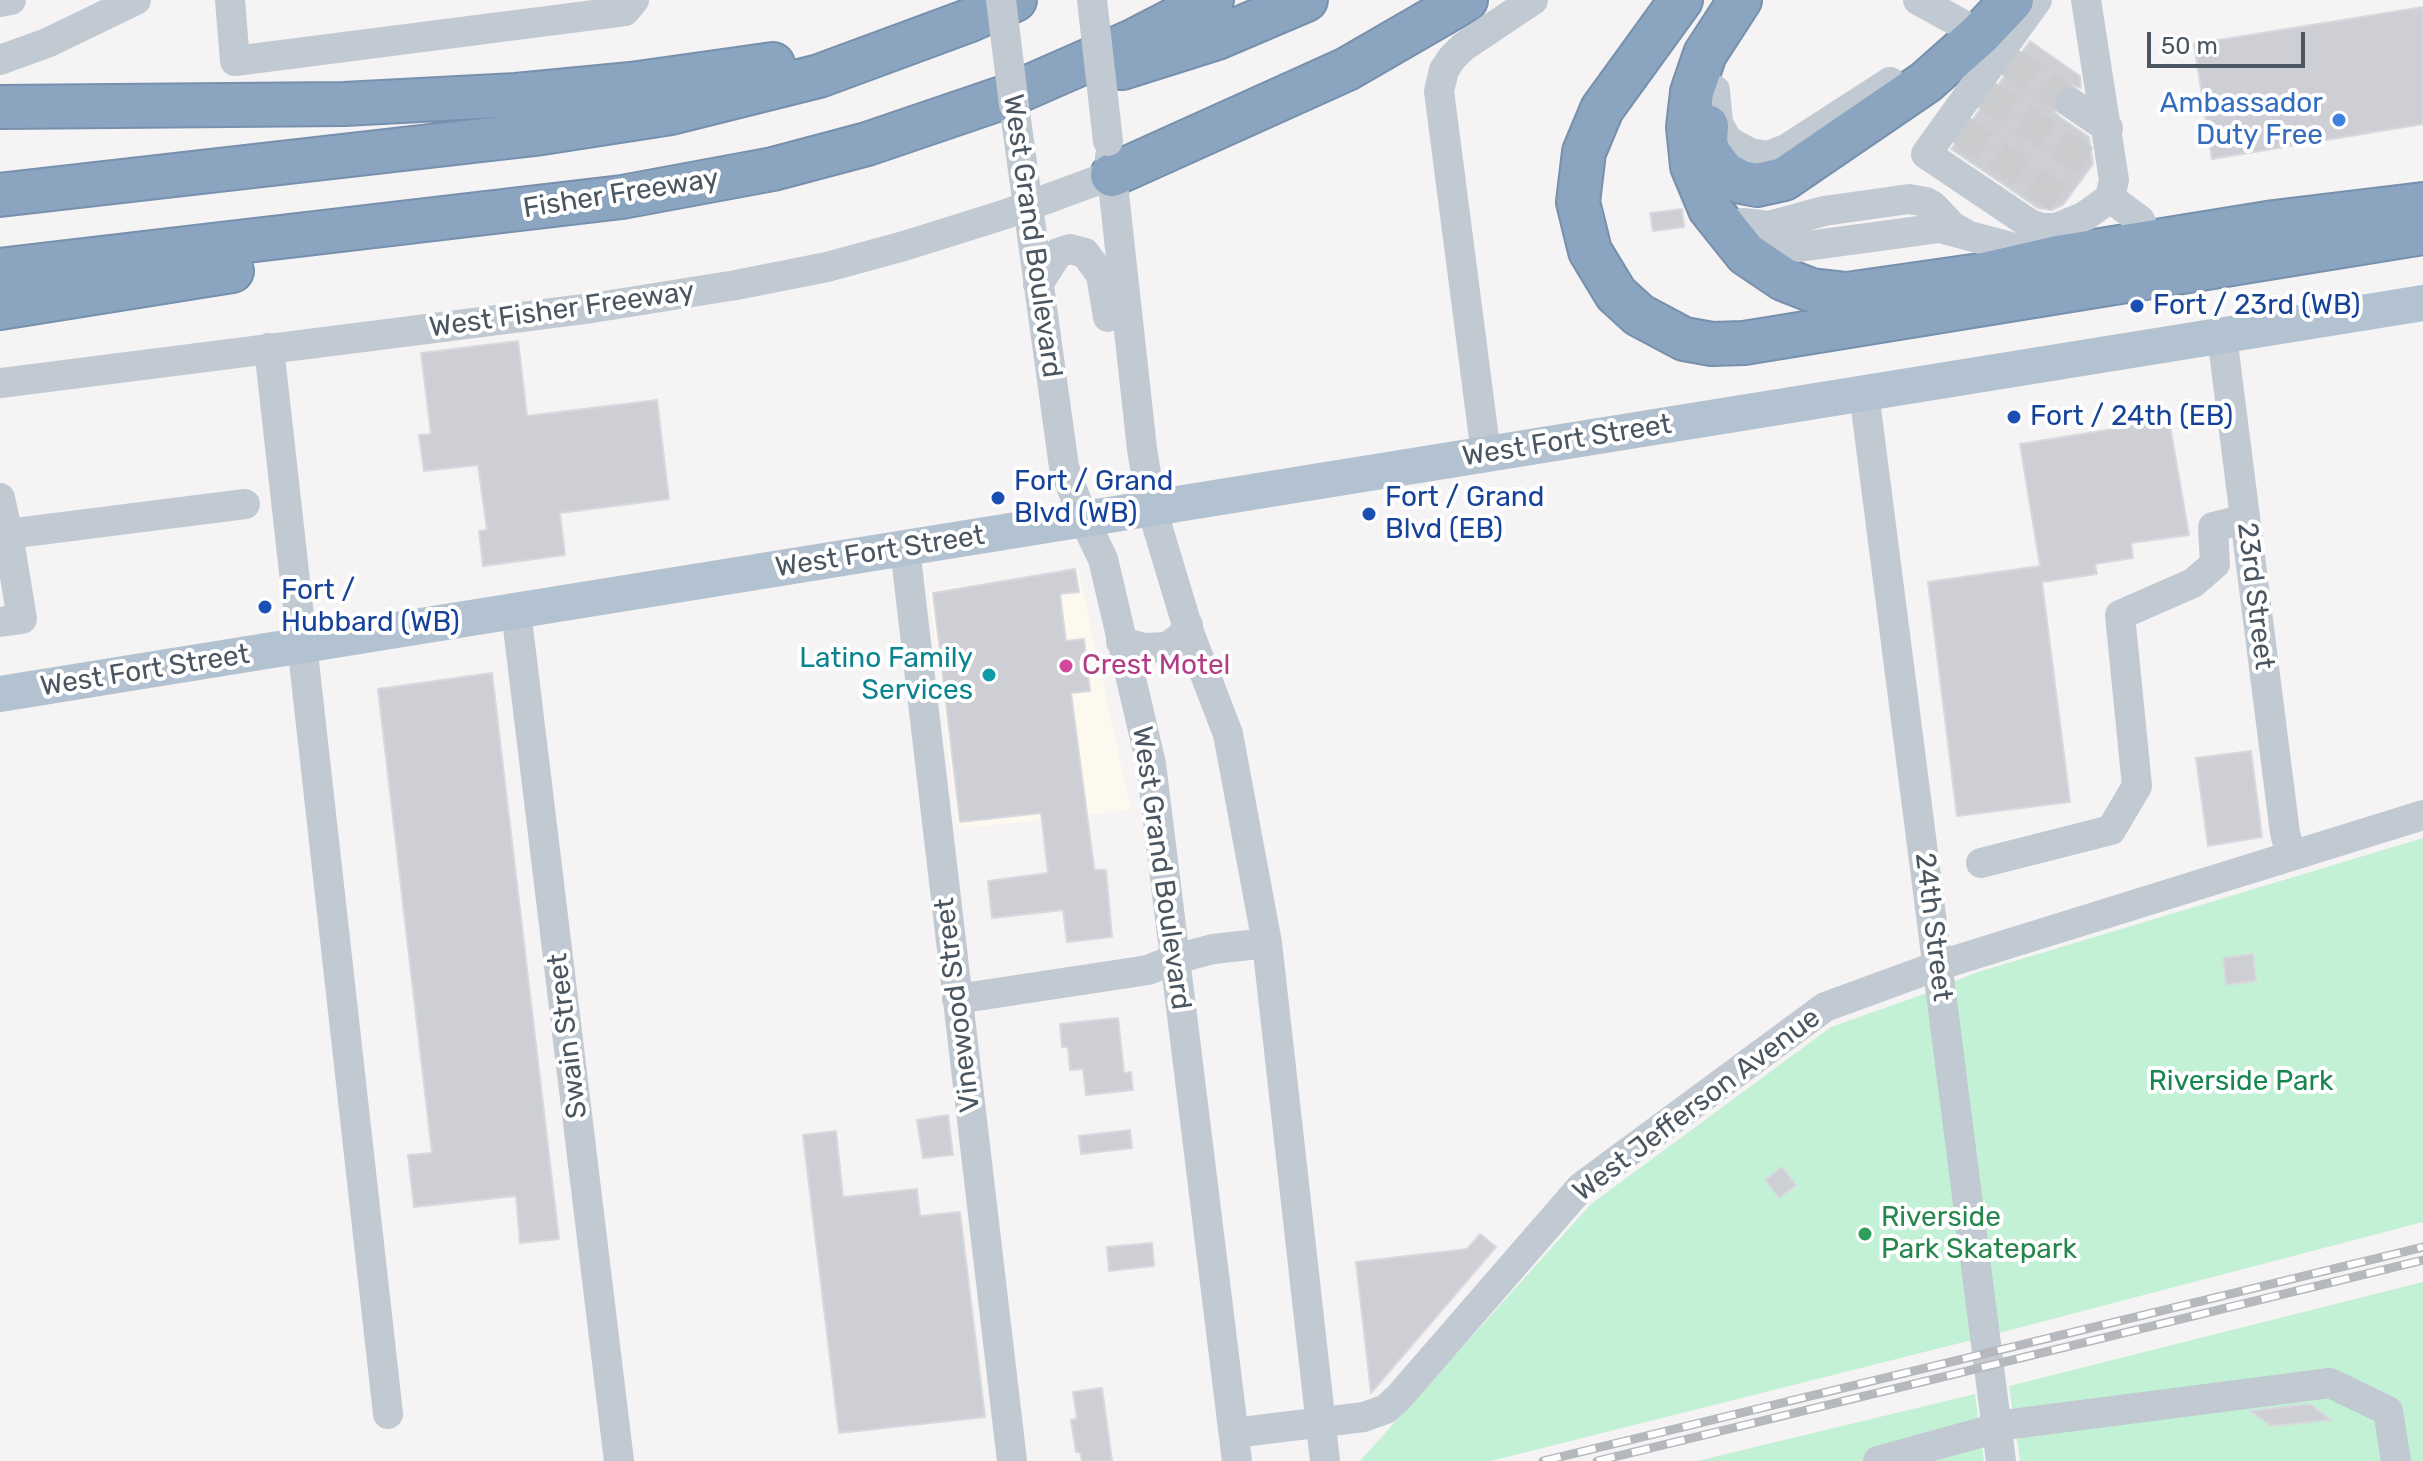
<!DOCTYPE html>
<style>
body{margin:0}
#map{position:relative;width:2423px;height:1461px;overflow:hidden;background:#f5f3f3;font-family:Rubik,sans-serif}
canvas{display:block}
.scale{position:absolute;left:2147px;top:32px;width:158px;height:36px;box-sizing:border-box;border:4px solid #4a5661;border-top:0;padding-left:10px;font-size:24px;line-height:28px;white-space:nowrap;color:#4a5661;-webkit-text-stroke:6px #fff;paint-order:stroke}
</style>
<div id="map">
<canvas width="2423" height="1461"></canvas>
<div class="scale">50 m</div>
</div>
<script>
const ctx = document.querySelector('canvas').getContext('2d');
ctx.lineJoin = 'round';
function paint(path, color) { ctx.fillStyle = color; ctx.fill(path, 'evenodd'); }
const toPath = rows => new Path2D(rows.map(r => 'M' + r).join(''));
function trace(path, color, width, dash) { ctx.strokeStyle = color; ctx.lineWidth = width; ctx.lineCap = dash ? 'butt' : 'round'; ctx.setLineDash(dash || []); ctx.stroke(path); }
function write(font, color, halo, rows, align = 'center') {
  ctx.font = font + ' Rubik,sans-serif'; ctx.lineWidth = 8; ctx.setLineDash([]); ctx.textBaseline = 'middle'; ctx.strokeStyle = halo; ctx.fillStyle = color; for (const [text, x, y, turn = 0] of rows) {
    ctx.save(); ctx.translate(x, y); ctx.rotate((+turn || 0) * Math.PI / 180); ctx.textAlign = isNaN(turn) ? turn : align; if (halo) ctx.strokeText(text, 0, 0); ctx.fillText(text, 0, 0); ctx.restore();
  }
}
paint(toPath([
 [1078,569,1131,810,958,829,929,591]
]), '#fdf9ef');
paint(toPath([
 [2423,838,2423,1222,1972,1340,1491,1461,1360,1461,1591,1204,1831,1027,1924,994,1975,973],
 [2423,1282,2423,1461,2020,1461,2009,1386],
 [1975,1394,1984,1461,1697,1461]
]), '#c3f1d5');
const building = toPath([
 [2423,7,2423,124,2212,159,2194,44,2423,7],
 [2030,41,2080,76,2081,88,2071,85,2062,87,2056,94,2053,103,2055,112,2060,117,2089,137,2093,164,2063,205,2052,210,2038,208,1951,149,2030,41],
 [1682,209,1684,227,1653,231,1650,213,1682,209],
 [518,341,527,416,657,400,669,499,560,513,565,555,483,566,479,531,487,530,478,465,424,471,419,435,431,434,421,353,518,341],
 [2169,420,2189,535,2131,543,2133,558,2095,564,2097,574,2042,582,2070,802,1957,816,1928,582,2040,566,2020,444,2169,420],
 [1075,569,1079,592,1060,594,1066,641,1084,639,1090,691,1071,693,1094,868,1095,870,1106,870,1112,937,1067,942,1063,910,992,918,988,881,1048,873,1041,813,960,822,933,593,1075,569],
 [492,673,559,1239,520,1243,516,1196,414,1207,408,1155,432,1153,378,689,492,673],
 [2251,751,2262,837,2208,846,2196,758,2251,751],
 [2253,954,2256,981,2226,985,2223,958,2253,954],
 [1118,1018,1124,1073,1131,1072,1133,1090,1086,1095,1083,1069,1070,1070,1068,1047,1062,1047,1060,1024,1118,1018],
 [948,1115,953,1155,923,1158,917,1120,948,1115],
 [1130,1130,1132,1148,1081,1154,1079,1136,1130,1130],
 [836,1131,843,1197,917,1189,920,1216,960,1212,985,1417,839,1433,803,1135,836,1131],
 [1782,1167,1796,1185,1779,1198,1765,1180,1782,1167],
 [1480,1234,1496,1247,1371,1393,1356,1262,1467,1249,1480,1234],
 [1152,1243,1154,1266,1109,1271,1107,1247,1152,1243],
 [1102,1388,1112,1461,1082,1461,1080,1452,1076,1452,1071,1420,1077,1419,1073,1392,1102,1388],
 [2310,1404,2331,1420,2271,1426,2250,1411,2310,1404]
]);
paint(building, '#cdcfd5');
trace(building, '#d7d9de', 2);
trace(toPath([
 [2008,61,2071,103],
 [1985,94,2092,165],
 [1960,129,2065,203]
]), '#caccce', 30, [30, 15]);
const highway = toPath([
 [1681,0,1602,109,1584,152,1578,202,1590,251,1616,294,1639,315,1684,339,1712,344,1744,343,2423,233],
 [1740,0,1705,54,1692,92,1688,127,1692,166,1710,209,1746,254,1783,279,1811,290,1847,294,1980,275,2058,257,2274,222,2423,204],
 [1122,68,1217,38,1306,0],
 [0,107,344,104,516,95,631,84,773,64],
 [1707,126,1706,142,1709,153,1724,173,1741,182,1757,185,1784,179,1926,82,1980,34,2012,0],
 [1112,175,1347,69,1466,0],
 [0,195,535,134,671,113,819,76,968,21,1015,0],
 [0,270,622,197,773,169,867,144,1005,97,1135,40,1212,0],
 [0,308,232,271]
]);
trace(highway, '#7690ad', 46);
trace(toPath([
 [230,0,235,61,625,11,634,0],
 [1918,0,1980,34],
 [2037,0,1926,154,2030,224,2042,228,2056,228,2085,216,2110,198],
 [2086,0,2114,180,2110,198,2140,220,2149,243],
 [0,2,11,0],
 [0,60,47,43,136,0],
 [1715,90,1718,123,1728,141,1750,153,1768,156,1786,149,1890,82],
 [2071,103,2108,128],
 [1014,105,1064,467,1083,518,1103,559,1151,764,1237,1461],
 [1110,157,1142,449,1152,509,1190,635,1228,734,1267,943,1325,1461],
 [1727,221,1755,237,1799,247,1940,228,2048,257],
 [1743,223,1769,226,1824,211,1909,199,1926,202,1933,206,1953,227,1964,233],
 [1038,284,1058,253,1070,249,1085,253,1101,275,1108,317],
 [2222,336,2285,833,2291,855],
 [269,348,388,1414],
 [0,383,592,308,736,285,827,267,904,246,1006,214,1112,175],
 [1864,393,2001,1461],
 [1486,454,1439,91,1444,70,1452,58,1463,47,1533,0],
 [0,498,8,534,245,504],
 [905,549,1012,1461],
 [516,611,619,1461],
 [0,622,22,619,8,534],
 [1121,642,1145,648,1167,647,1181,637,1188,625],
 [1981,863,2111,830,2137,786,2120,615,2193,583,2215,564,2213,527,2245,519],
 [957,999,1148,970,1175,959,1213,949,1267,943],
 [1234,1433,1364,1417,1386,1409,1399,1397,1581,1187,1825,1007,1937,966,2423,815],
 [1878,1461,2012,1424,2330,1383,2388,1411,2396,1461]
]), '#c1cad2', 30);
trace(toPath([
 [0,694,2423,303]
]), '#b3c2d1', 36);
trace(highway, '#8ba5c1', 42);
const rail = toPath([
 [1543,1461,2423,1247],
 [1597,1461,2423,1260]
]);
trace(rail, '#b5b8bd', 9);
trace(rail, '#fff', 6, [18]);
trace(toPath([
 [1001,0,1014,105],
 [1092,0,1108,141]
]), '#c1cad2', 30);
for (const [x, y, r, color] of [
 [2339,120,8,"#3f7fe0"],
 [2137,306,8,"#1a4fb4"],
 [2014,417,8,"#1a4fb4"],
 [998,498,8,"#1a4fb4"],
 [1369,514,8,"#1a4fb4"],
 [265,607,8,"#1a4fb4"],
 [1066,666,8,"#d1479c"],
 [989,675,8,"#0f9aa8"],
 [1865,1234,8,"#2e9e5b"]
]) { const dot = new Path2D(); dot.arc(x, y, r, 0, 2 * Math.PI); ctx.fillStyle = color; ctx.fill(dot); trace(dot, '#fff', 3); }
write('28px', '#366cbe', '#fff', [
 ["Ambassador",2323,104],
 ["Duty Free",2323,136]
], 'right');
write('28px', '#4a5661', '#fff', [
 ["Fisher Freeway",621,194,-9],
 ["West Grand Boulevard",1032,236,82],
 ["West Fisher Freeway",562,310,-8],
 ["West Fort Street",1567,441,-9],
 ["West Fort Street",880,552,-9],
 ["23rd Street",2255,596,83],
 ["West Fort Street",145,671,-9],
 ["West Grand Boulevard",1161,868,82],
 ["24th Street",1933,927,83],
 ["Vinewood Street",958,1005,-97],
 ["Swain Street",568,1036,-97],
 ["West Jefferson Avenue",1697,1105,-37]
]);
write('28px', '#164399', '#fff', [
 ["Fort / 23rd (WB)",2153,306],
 ["Fort / 24th (EB)",2030,417],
 ["Fort / Grand",1014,482],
 ["Blvd (WB)",1014,514],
 ["Fort / Grand",1385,498],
 ["Blvd (EB)",1385,530],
 ["Fort /",281,591],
 ["Hubbard (WB)",281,623]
], 'left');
write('28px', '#0d838f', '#fff', [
 ["Latino Family",973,659],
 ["Services",973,691]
], 'right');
write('28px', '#b23c85', '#fff', [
 ["Crest Motel",1082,666]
], 'left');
write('28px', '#17864f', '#fff', [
 ["Riverside Park",2241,1082]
]);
write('28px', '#27864d', '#fff', [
 ["Riverside",1881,1218],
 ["Park Skatepark",1881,1250]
], 'left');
</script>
